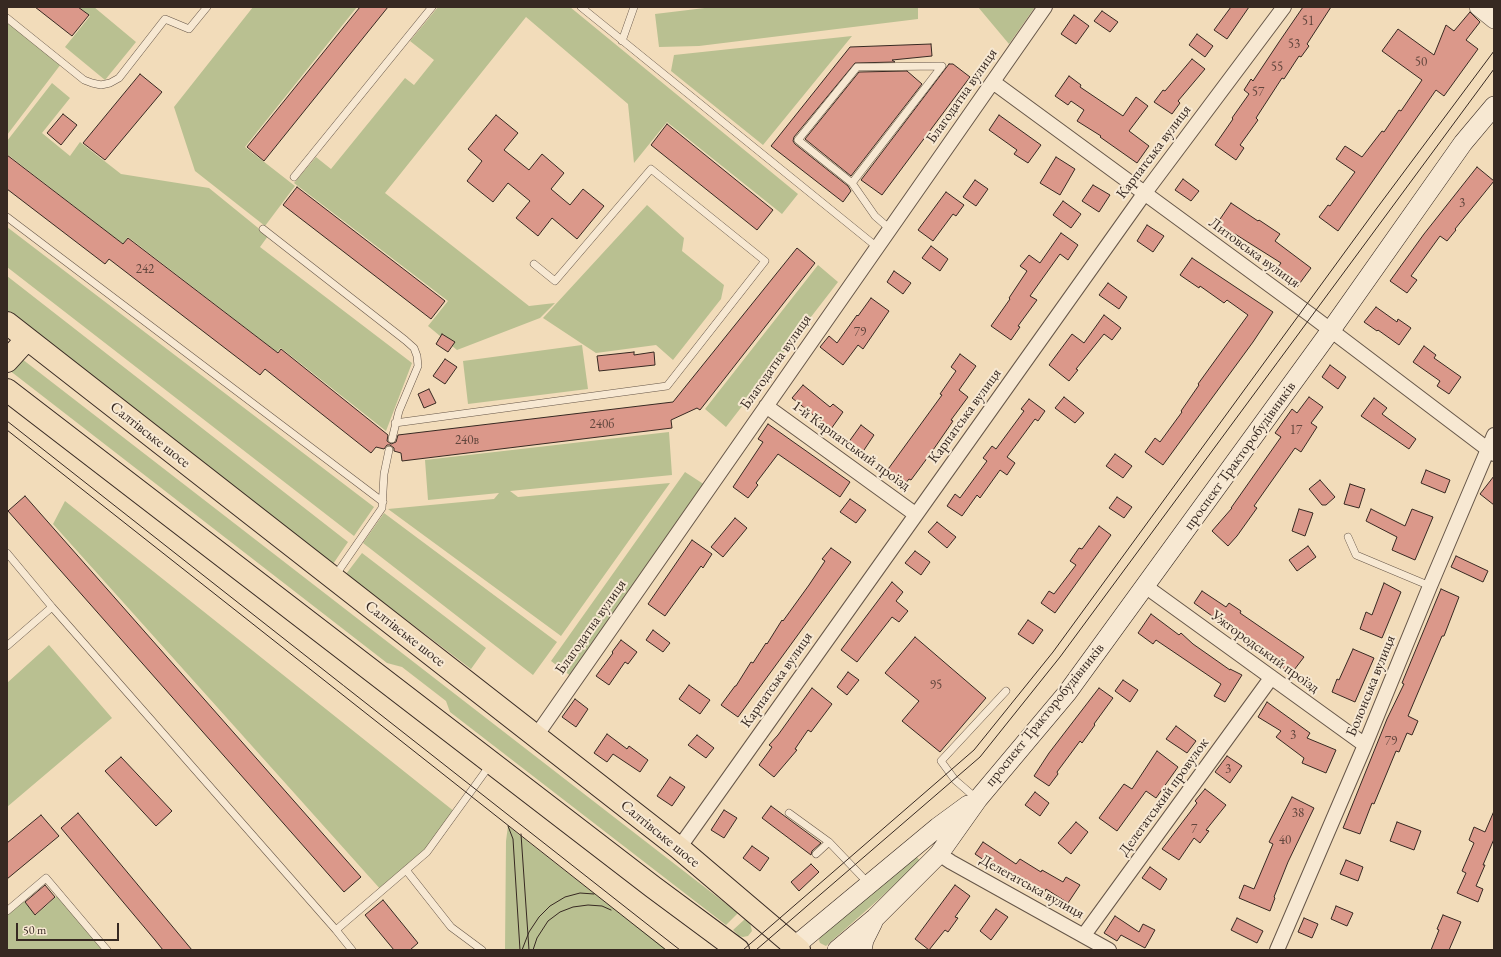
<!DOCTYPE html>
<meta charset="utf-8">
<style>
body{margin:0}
#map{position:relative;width:1501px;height:957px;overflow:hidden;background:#f2dcba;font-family:"EB Garamond",serif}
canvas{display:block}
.frame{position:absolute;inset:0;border:8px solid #372922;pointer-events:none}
.scale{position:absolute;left:16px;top:923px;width:103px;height:18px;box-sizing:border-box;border:2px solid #372922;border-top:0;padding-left:5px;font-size:12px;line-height:14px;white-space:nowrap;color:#372922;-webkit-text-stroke:3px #f7e8d2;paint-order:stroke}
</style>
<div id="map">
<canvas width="1501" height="957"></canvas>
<div class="frame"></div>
<div class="scale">50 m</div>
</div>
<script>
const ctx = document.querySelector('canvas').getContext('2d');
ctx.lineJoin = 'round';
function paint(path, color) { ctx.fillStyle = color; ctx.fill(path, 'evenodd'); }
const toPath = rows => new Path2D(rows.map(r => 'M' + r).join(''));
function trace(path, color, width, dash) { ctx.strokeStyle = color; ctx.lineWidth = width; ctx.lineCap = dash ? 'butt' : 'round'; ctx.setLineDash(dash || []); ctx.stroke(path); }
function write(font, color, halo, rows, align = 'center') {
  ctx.font = font + ' "EB Garamond",serif'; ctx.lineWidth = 4; ctx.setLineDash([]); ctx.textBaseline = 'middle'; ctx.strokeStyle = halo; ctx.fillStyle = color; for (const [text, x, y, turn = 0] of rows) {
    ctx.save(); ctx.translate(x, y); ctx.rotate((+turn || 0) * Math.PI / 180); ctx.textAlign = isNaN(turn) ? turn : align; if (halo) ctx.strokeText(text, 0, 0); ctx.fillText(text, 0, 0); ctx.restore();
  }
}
paint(toPath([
 [79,7,94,7,136,42,105,80,65,47,90,16],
 [253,7,357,7,245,147,295,186,265,226,195,171,174,107],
 [438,7,570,7,798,194,782,214,667,122,634,163,628,104,526,17,385,193,529,306,555,303,540,318,457,350,428,326,448,301,294,183,316,157,331,169,405,78,414,85,434,60,410,41],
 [713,7,918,7,918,19,699,46,659,47,655,14],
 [978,7,1035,7,1009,44],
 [7,22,61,64,7,135],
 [852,36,763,145,671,71,674,55],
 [52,83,70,98,42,133,70,156,80,142,121,174,209,188,268,236,260,247,412,363,386,431,281,348,277,352,128,237,123,244,7,154,7,141],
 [647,205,684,238,682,251,724,285,721,299,673,360,656,345,596,353,543,318],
 [7,227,374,507,354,536,7,267],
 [818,265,838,282,726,427,705,409],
 [7,276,348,542,333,564,7,312],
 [582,345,588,389,468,404,463,361],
 [22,359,738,913,726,925,450,712,446,701,402,667,387,663,9,370],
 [669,432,672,475,510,491,518,497,670,483,561,636,388,509,494,499,499,493,428,500,425,460],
 [685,472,705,485,572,677,551,661],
 [65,501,455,812,427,852,382,891,53,524],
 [384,513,557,642,533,675,363,543],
 [362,553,486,648,471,669,346,574],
 [49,645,112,718,7,807,7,683],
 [508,826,619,913,667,950,505,950,506,841],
 [916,856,920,861,878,900,826,946,820,943,819,940,820,937],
 [59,894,106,950,7,950,7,912,22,899,36,915],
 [745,919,750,923,752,931,748,936,743,937,739,936,733,930]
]), '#b9c091');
const building = toPath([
 [35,7,78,7,89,15,72,36,35,7],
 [360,7,388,7,264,161,247,147,360,7],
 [1231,7,1249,7,1227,39,1214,30,1231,7],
 [1303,7,1331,7,1307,44,1309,46,1301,57,1299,56,1284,79,1282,78,1256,118,1258,120,1240,145,1244,148,1236,160,1215,145,1233,119,1232,118,1249,94,1244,90,1251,79,1253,81,1279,42,1303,7],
 [1102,11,1118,22,1110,32,1094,21,1102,11],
 [1470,12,1480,22,1466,40,1478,49,1444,96,1436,90,1338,231,1319,217,1328,205,1330,206,1355,172,1336,159,1345,146,1362,157,1382,131,1384,132,1399,110,1401,111,1422,80,1382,51,1398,29,1434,55,1446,25,1454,31,1470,12],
 [1074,15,1089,26,1076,44,1061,34,1074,15],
 [1197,34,1213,46,1205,57,1189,45,1197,34],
 [931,44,932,56,892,60,895,62,855,63,794,137,793,141,795,144,848,186,851,191,843,202,771,146,850,47,931,44],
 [1192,59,1205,69,1178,101,1180,103,1172,114,1154,102,1163,90,1165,91,1192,59],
 [949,64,953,64,970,77,882,195,861,180,949,64],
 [907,71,922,84,851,176,805,139,859,72,907,71],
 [140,74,162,92,105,160,83,143,140,74],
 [1069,76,1081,85,1080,87,1123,116,1136,97,1148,106,1129,131,1149,146,1137,163,1100,137,1101,136,1077,121,1084,110,1071,101,1068,105,1055,96,1069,76],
 [63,114,77,125,61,145,47,133,63,114],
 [496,115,518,133,504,150,529,170,542,154,564,173,551,189,570,205,583,189,604,206,577,239,552,218,538,236,516,218,530,201,508,183,493,202,467,181,482,161,468,149,496,115],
 [999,115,1041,145,1028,163,1014,154,1017,150,989,130,999,115],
 [667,124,773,210,757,230,651,145,667,124],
 [7,155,123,244,128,238,278,353,281,349,388,435,387,441,391,444,396,442,398,435,673,402,797,248,815,263,700,410,697,408,671,420,672,428,402,461,401,453,394,451,394,448,390,445,387,445,384,449,376,447,371,453,265,369,260,375,109,259,105,264,7,189,7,155],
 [1056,157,1075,169,1060,195,1040,183,1056,157],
 [1477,167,1494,181,1455,229,1456,230,1447,241,1440,236,1411,276,1417,280,1407,293,1390,281,1424,234,1477,167],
 [1183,179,1199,191,1191,201,1175,190,1183,179],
 [975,180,988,189,976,206,963,197,975,180],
 [1093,185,1110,195,1099,212,1082,201,1093,185],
 [297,187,445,301,431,319,283,205,297,187],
 [946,192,964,205,956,216,953,214,933,241,918,230,946,192],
 [1063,201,1081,214,1071,228,1053,215,1063,201],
 [1231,203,1258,221,1259,220,1280,234,1275,241,1311,268,1297,287,1275,271,1281,263,1235,234,1233,237,1216,225,1231,203],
 [1147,225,1164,236,1153,252,1137,241,1147,225],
 [1061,233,1078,245,1068,260,1060,254,1030,296,1037,300,1018,326,1020,327,1011,340,991,326,1010,299,1009,298,1027,271,1020,266,1029,255,1040,263,1061,233],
 [931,246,948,259,940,271,922,258,931,246],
 [1192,258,1273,312,1253,342,1163,465,1145,452,1155,438,1160,442,1182,412,1181,411,1199,385,1198,384,1248,315,1227,300,1224,303,1200,286,1199,288,1180,275,1192,258],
 [894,271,911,283,903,294,887,282,894,271],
 [1108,283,1127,297,1119,309,1099,295,1108,283],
 [871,298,889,311,863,349,858,345,843,365,820,347,829,336,837,343,857,315,858,316,871,298],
 [1376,307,1397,322,1398,319,1411,328,1399,345,1378,330,1377,331,1364,322,1376,307],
 [1104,315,1121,328,1112,340,1104,334,1076,369,1078,370,1069,381,1049,365,1072,334,1084,343,1104,315],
 [442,334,455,342,448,352,436,344,442,334],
 [1424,346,1436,355,1434,358,1461,377,1449,394,1437,386,1440,381,1413,362,1424,346],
 [634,352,634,355,654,352,655,365,599,371,597,356,634,352],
 [960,354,976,366,959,390,968,397,951,420,953,421,931,453,911,480,909,479,904,485,886,472,942,395,940,394,956,371,951,367,960,354],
 [445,359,457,367,445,384,433,376,445,359],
 [1330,365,1346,377,1338,389,1322,377,1330,365],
 [803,385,830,407,833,404,843,412,831,429,792,398,803,385],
 [429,389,436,403,424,408,418,394,429,389],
 [1064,397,1084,413,1075,423,1055,408,1064,397],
 [1309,397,1323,407,1311,423,1317,427,1301,452,1295,448,1254,506,1257,508,1237,536,1228,546,1212,531,1232,508,1231,508,1281,437,1275,433,1292,409,1297,413,1309,397],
 [1374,398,1387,408,1382,414,1416,439,1409,449,1361,416,1374,398],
 [1029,399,1045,411,1038,421,1035,419,1007,457,1015,463,1007,475,1000,470,980,498,977,495,962,516,947,506,955,494,960,498,987,461,983,458,992,446,996,449,1024,411,1021,409,1029,399],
 [768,424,850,482,840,497,778,454,756,483,758,485,748,498,733,487,763,442,758,439,768,424],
 [861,425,874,435,862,453,848,443,861,425],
 [1115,454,1132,466,1123,478,1106,466,1115,454],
 [1426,470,1450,480,1445,493,1421,483,1426,470],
 [1494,476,1494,505,1480,494,1494,476],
 [1320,480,1335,497,1326,505,1322,505,1309,489,1320,480],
 [1350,484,1365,489,1359,508,1344,504,1350,484],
 [25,496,361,877,344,892,8,511,25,496],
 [1117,497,1132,507,1124,518,1109,508,1117,497],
 [850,499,866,510,856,523,840,512,850,499],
 [1299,509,1313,513,1305,536,1292,531,1299,509],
 [1371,509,1405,526,1412,509,1433,517,1415,560,1392,550,1397,537,1366,521,1371,509],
 [735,518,747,528,723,557,711,547,735,518],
 [937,522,956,537,947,548,928,532,937,522],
 [1099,526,1111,535,1055,613,1041,603,1049,591,1054,594,1076,565,1070,561,1079,548,1082,549,1099,526],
 [692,540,712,554,703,568,701,566,665,616,648,604,692,540],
 [1308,546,1316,557,1297,571,1289,560,1308,546],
 [831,548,851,562,738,717,721,705,735,686,736,686,751,662,753,663,766,643,767,644,782,620,783,621,809,585,825,561,822,559,831,548],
 [915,551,930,562,921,575,905,563,915,551],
 [1456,556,1488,571,1483,582,1451,567,1456,556],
 [892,582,903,592,896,601,908,611,899,622,892,617,857,662,841,650,892,582],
 [1384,583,1401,592,1382,638,1360,629,1366,612,1372,615,1384,583],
 [1441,589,1459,597,1444,636,1442,636,1408,716,1418,721,1412,735,1407,733,1399,752,1396,751,1374,804,1372,803,1360,834,1343,828,1387,719,1404,684,1402,683,1441,589],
 [1202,591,1226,607,1229,603,1241,611,1240,613,1304,657,1291,674,1262,652,1239,638,1240,636,1194,603,1202,591],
 [1151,614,1179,635,1181,633,1193,644,1230,670,1230,669,1242,675,1225,702,1214,696,1221,684,1156,640,1153,644,1138,633,1151,614],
 [1028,620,1043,630,1033,644,1018,634,1028,620],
 [653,630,670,643,663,652,646,640,653,630],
 [915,637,986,698,940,752,902,721,919,701,885,673,915,637],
 [621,640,637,652,628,664,625,662,609,685,596,676,613,653,612,652,621,640],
 [1353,649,1374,658,1355,702,1332,692,1337,679,1339,680,1353,649],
 [848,672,859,680,847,695,837,687,848,672],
 [1123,680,1138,690,1130,702,1115,691,1123,680],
 [689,685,710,700,700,714,679,699,689,685],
 [812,688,832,704,811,732,808,730,795,749,797,750,774,777,759,765,772,747,769,745,778,735,812,688],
 [1099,688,1113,698,1094,724,1095,725,1082,743,1080,741,1057,772,1058,774,1049,786,1034,776,1049,753,1099,688],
 [575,699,588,709,576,727,562,717,575,699],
 [1267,702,1310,733,1307,738,1336,750,1326,773,1302,763,1304,758,1276,737,1281,731,1258,717,1267,702],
 [1176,726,1196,741,1187,753,1166,739,1176,726],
 [607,734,627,749,629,746,648,760,640,772,613,754,607,762,594,753,607,734],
 [697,735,714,748,706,758,688,745,697,735],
 [1157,751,1178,767,1156,798,1146,791,1117,831,1099,818,1124,784,1132,789,1157,751],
 [1227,756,1242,766,1230,783,1215,772,1227,756],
 [121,757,172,811,156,826,105,771,121,757],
 [670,777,685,787,672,806,657,796,670,777],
 [1205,789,1226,805,1206,830,1209,831,1200,843,1194,838,1179,860,1162,849,1197,803,1195,801,1205,789],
 [1035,792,1049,803,1040,816,1025,805,1035,792],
 [1292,797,1314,808,1288,862,1274,897,1275,898,1270,911,1239,898,1244,885,1254,889,1273,844,1269,842,1292,797],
 [771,806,821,843,812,851,811,855,762,818,771,806],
 [724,810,737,818,724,838,711,830,724,810],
 [1494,811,1494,839,1483,865,1485,865,1476,886,1483,889,1478,902,1457,893,1466,873,1462,871,1474,843,1469,840,1474,827,1485,832,1494,811],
 [78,813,192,950,163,950,155,940,61,828,78,813],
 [41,815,59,836,7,879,7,843,41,815],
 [1076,822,1088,832,1071,854,1058,843,1076,822],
 [1397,822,1421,831,1414,850,1390,841,1397,822],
 [983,842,1016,864,1020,859,1041,872,1042,870,1063,882,1066,877,1080,885,1068,903,1046,889,1043,896,1022,883,1020,885,1009,877,975,854,983,842],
 [752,846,769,858,760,871,743,858,752,846],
 [1346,860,1363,867,1358,881,1340,874,1346,860],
 [811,864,819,872,799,891,791,882,811,864],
 [1150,867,1167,879,1160,890,1142,878,1150,867],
 [45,885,55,897,35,915,25,902,45,885],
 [955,885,970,896,955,917,958,918,948,932,945,930,929,950,915,939,955,885],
 [383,900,418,943,410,950,394,950,365,915,383,900],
 [1336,906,1353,913,1347,926,1331,919,1336,906],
 [996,909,1008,917,991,940,980,931,996,909],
 [1443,915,1461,922,1449,950,1431,950,1439,930,1437,929,1443,915],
 [1115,916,1139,932,1143,924,1155,930,1145,948,1121,935,1117,941,1104,933,1115,916],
 [1237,918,1263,931,1257,943,1231,930,1237,918],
 [1304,918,1318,924,1312,938,1298,932,1304,918]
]);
paint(building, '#db988a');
trace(building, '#372922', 1);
const service = toPath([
 [581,7,877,247],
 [7,18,84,80,92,83,101,85,110,83,119,78,165,19,189,29,207,7],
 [622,41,634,7],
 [294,177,432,7],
 [852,183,942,66,857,67,798,140,852,183,875,216,890,229],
 [7,217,383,502],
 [263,229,405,340,414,348,417,356,418,366,399,411,392,439],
 [395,423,667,386,765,261,651,169,555,281,534,264],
 [1348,537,1356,555,1430,586],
 [7,553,52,607,336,930],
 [335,576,382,508,384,474,389,450],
 [7,646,52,607],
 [977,799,955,780,941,761,1006,691],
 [789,813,829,842,816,854],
 [829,842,869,884],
 [406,870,451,927,482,950],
 [7,911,46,878,107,950],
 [352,950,336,930,427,852,490,765]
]);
const minor = toPath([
 [993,82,1312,316,1494,454],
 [766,406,915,514],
 [1145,586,1365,745],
 [536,736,1045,7],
 [679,848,1144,194,1284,7],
 [939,854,951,862,1109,950],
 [1084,935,1271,678],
 [1277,950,1365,745,1430,586,1494,435]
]);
const tertiary = toPath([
 [1478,7,1494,20]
]);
const secondary = toPath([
 [790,950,938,827,968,805],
 [837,950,875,918,939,854,978,799,1067,693,1331,330,1463,143,1494,106],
 [862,950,864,940,873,922]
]);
const primary = toPath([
 [7,323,679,848,799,950],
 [7,361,27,339],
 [7,390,653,887,738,950]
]);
trace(service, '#665648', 8);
trace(minor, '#665648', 16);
trace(tertiary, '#665648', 18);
trace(secondary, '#372922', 20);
trace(primary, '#372922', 24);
trace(service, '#f7e8d2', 7);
trace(minor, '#f7e8d2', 14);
trace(tertiary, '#f7e8d2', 17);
trace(secondary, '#f7e8d2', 19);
trace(primary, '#f2dcba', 22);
trace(toPath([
 [7,421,680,950],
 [7,430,666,950],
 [508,826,513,839,520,950],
 [521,834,529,950],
 [522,950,529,932,539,917,550,906,565,897,580,893,594,894],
 [533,950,537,938,548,921,560,912,573,907,588,905,602,906,611,910],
 [743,950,974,750,1053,652,1377,208,1494,51],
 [756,950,980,757,1060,657,1494,69]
]), '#372922', 1);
write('13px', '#60453c', null, [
 ["51",1308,21],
 ["53",1294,44],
 ["50",1421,62],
 ["55",1277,67],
 ["57",1258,92],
 ["3",1462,203],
 ["242",145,269],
 ["79",860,332],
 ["240б",602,424],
 ["17",1296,430],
 ["240в",467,440],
 ["95",936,685],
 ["3",1293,735],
 ["79",1391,741],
 ["3",1228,769],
 ["38",1298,813],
 ["7",1194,829],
 ["40",1285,840]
]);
write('15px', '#372922', '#f7e8d2', [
 ["Благодатна вулиця",962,96,-55],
 ["Карпатська вулиця",1154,152,-53],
 ["Литовська вулиця",1254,253,36],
 ["Благодатна вулиця",776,362,-55],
 ["Карпатська вулиця",965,416,-54],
 ["Салтівське шосе",150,435,38],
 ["1-й Карпатський проїзд",851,446,36],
 ["проспект Тракторобудівників",1240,456,-54],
 ["Благодатна вулиця",591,627,-55],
 ["Салтівське шосе",405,634,38],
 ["Ужгородський проїзд",1265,652,36],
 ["Карпатська вулиця",777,680,-55],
 ["Болонська вулиця",1371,686,-68],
 ["проспект Тракторобудівників",1045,715,-51],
 ["Делегатський провулок",1164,797,-54],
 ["Салтівське шосе",660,834,39],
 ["Делегатська вулиця",1032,887,29]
]);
</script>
